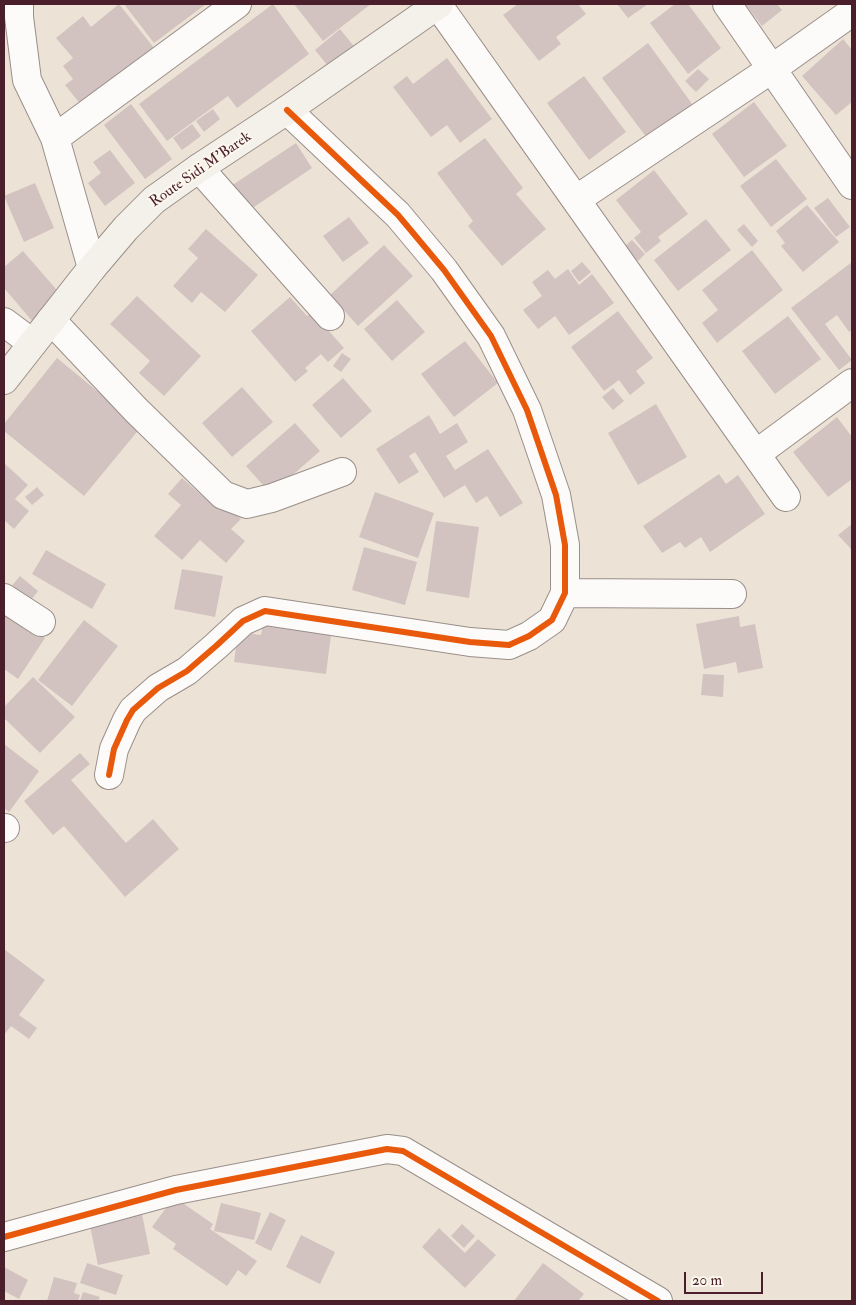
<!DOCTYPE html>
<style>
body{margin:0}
#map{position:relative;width:856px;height:1305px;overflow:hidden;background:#ece3d6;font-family:"IM FELL Double Pica",serif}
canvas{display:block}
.frame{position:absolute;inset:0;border:5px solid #4a1f2b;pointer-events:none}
.scale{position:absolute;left:684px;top:1272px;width:79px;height:22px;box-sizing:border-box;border:2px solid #4a1f2b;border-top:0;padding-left:6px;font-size:15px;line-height:18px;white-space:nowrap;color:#4a1f2b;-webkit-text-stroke:4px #fbf7ec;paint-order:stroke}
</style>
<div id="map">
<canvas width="856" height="1305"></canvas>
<div class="frame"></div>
<div class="scale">20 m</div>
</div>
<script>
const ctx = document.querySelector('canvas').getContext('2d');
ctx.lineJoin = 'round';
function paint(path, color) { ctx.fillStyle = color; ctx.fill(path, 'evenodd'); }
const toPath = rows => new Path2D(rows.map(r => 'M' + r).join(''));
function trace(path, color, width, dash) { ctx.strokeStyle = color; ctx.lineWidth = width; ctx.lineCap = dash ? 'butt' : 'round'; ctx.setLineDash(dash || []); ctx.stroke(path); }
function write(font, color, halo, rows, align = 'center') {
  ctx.font = font + ' "IM FELL Double Pica",serif'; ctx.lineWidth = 4; ctx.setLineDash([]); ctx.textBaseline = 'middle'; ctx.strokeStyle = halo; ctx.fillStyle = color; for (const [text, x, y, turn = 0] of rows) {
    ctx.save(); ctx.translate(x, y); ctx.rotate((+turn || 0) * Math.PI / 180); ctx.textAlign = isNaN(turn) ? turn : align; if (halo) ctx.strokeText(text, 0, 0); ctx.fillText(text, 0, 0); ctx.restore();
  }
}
paint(toPath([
 [119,4,154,48,82,106,65,85,73,79,63,66,73,58,56,38,83,16,91,27],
 [124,4,206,4,154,43],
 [273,4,309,54,237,108,228,96,167,141,139,104],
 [294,4,371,4,323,41],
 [518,4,578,4,586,14,556,37,561,44,539,61,503,15],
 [617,4,648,4,628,18],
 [675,4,688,4,721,48,688,74,650,23],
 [745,4,777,4,782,10,762,26],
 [340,29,357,50,332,71,315,50],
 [843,39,852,50,852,102,836,115,802,76],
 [648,43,695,108,650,142,602,78],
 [447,58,492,119,460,143,447,125,431,137,393,87,407,76,413,84],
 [698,69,709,79,696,92,685,81],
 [584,76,626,132,589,160,547,103],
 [754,102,787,146,744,177,712,134],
 [131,104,172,159,145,179,104,125],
 [213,109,220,119,204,132,196,121],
 [192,124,201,136,182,150,173,138],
 [485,138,523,188,516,194,546,229,502,266,468,226,473,221,437,173],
 [296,143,312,168,245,213,228,188],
 [110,150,135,183,105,206,88,183,101,173,93,162],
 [776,159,807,199,771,227,740,186],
 [654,170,688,214,658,237,661,241,646,253,634,238,641,232,616,200],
 [35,183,54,228,24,242,4,196],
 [828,198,850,227,836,237,814,208],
 [807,205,839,242,803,272,781,246,785,243,776,231],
 [349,217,369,243,343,262,323,236],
 [706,219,731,250,678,291,654,260],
 [744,224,758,241,752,247,737,230],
 [206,229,258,275,225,312,201,292,192,303,173,286,198,258,188,249],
 [632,240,645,254,638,261,624,247],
 [384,245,413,276,358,326,330,295],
 [752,250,783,290,717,343,702,323,718,310,702,290],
 [23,251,62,296,33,322,4,288,4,267],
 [582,262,591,272,579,282,571,271],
 [852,262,852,330,849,332,837,315,825,324,852,360,839,370,791,308],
 [568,269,579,285,592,274,614,303,569,335,555,316,538,329,523,310,542,296,532,282,548,270,555,279],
 [137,296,201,356,164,396,139,373,150,361,110,324],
 [290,297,307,316,312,312,344,348,328,362,321,354,305,368,308,371,295,382,251,331],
 [397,300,425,332,392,361,364,329],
 [618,311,653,358,636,371,645,383,630,395,619,380,604,391,571,347],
 [788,316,821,359,775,394,742,351],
 [465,341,498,383,454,417,421,374],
 [342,353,351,359,341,372,333,366],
 [57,358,141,427,84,496,4,431,4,424],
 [343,378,372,411,341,438,312,405],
 [242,387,273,422,232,457,202,423],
 [613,388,624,401,613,410,602,397],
 [656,404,687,457,638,485,608,433],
 [429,415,440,434,457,423,468,442,446,456,455,470,488,449,523,503,500,517,487,496,476,503,465,485,444,498,415,452,409,456,419,472,399,484,376,449],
 [837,417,852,437,852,479,828,497,793,452],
 [295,423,320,451,271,494,246,466],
 [4,463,28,485,15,499,29,511,14,529,4,520],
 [719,474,726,484,738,475,765,514,710,552,701,537,685,548,680,542,662,553,643,526],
 [182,478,214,506,219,500,241,519,231,529,245,541,226,563,200,540,182,560,154,536,181,505,168,494],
 [37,487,44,495,32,505,25,497],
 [375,492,434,513,418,558,359,537],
 [436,521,479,527,469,598,426,591],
 [852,524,852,550,838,535],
 [364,547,417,562,405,605,352,590],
 [46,550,106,584,92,609,32,574],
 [182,569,223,576,215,617,174,609],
 [20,576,38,591,25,608,6,593],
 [4,611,45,638,18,679,4,669],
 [739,616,740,627,755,624,763,668,738,673,736,662,704,669,696,624],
 [264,618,332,627,326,674,234,662,238,632,261,635],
 [84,620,118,646,72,706,38,680],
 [703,674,724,675,723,697,701,695],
 [33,677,75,717,40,753,4,718,4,707],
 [4,744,39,771,9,812,4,808],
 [80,753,90,764,71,780,126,843,153,819,179,849,125,897,64,826,53,835,24,801],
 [4,949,45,980,19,1015,37,1028,29,1039,11,1026,4,1035],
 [174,1197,213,1224,210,1229,257,1261,246,1276,238,1270,227,1286,173,1249,176,1244,152,1227],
 [221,1203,261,1213,254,1240,214,1231],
 [270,1212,286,1220,271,1251,255,1243],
 [142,1214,150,1254,98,1265,90,1226],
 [462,1224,475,1236,464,1248,451,1236],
 [439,1228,465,1253,478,1239,496,1255,465,1288,422,1247],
 [301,1235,335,1252,320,1284,286,1267],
 [87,1263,123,1275,116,1295,80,1283],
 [543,1263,584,1294,578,1301,514,1301],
 [4,1267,28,1280,19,1299,4,1291],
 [54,1277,77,1283,74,1293,80,1295,78,1301,47,1301],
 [83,1292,100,1297,98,1301,80,1301]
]), '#d2c3c1');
const street = toPath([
 [19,4,19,17,27,80,55,138,92,268],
 [727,4,852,185],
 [438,5,786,497],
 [55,138,237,4],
 [199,168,330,316],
 [577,199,773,68,852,12],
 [51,320,136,410,223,495,247,504,272,498,342,472],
 [4,322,32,343],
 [756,454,852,383],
 [565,593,732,594],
 [4,598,41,622],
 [109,775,114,749,127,720,133,710,158,688,187,671,216,646,243,621,265,611,470,642,509,645,529,636,552,620,565,593,565,545,556,495,527,410,491,336,444,270,398,215,287,110],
 [4,828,5,828],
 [4,1237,176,1190,387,1149,403,1151,658,1301]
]);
const secondary = toPath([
 [4,380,92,268,126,228,154,200,199,168,287,110,439,4]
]);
trace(street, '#9a8f8a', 30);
trace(secondary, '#9a8f8a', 30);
trace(street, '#fcfbf9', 28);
trace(secondary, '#f4f1ea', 28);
trace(toPath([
 [109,775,114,749,127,720,133,710,158,688,187,671,216,646,243,621,265,611,470,642,509,645,529,636,552,620,565,593,565,545,556,495,527,410,491,336,444,270,398,215,287,110],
 [4,1237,176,1190,387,1149,403,1151,658,1301]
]), '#e8590c', 6);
write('15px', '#4a1f2b', '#fbf7ec', [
 ["Route Sidi M'Barek",201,170,-35]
]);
</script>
